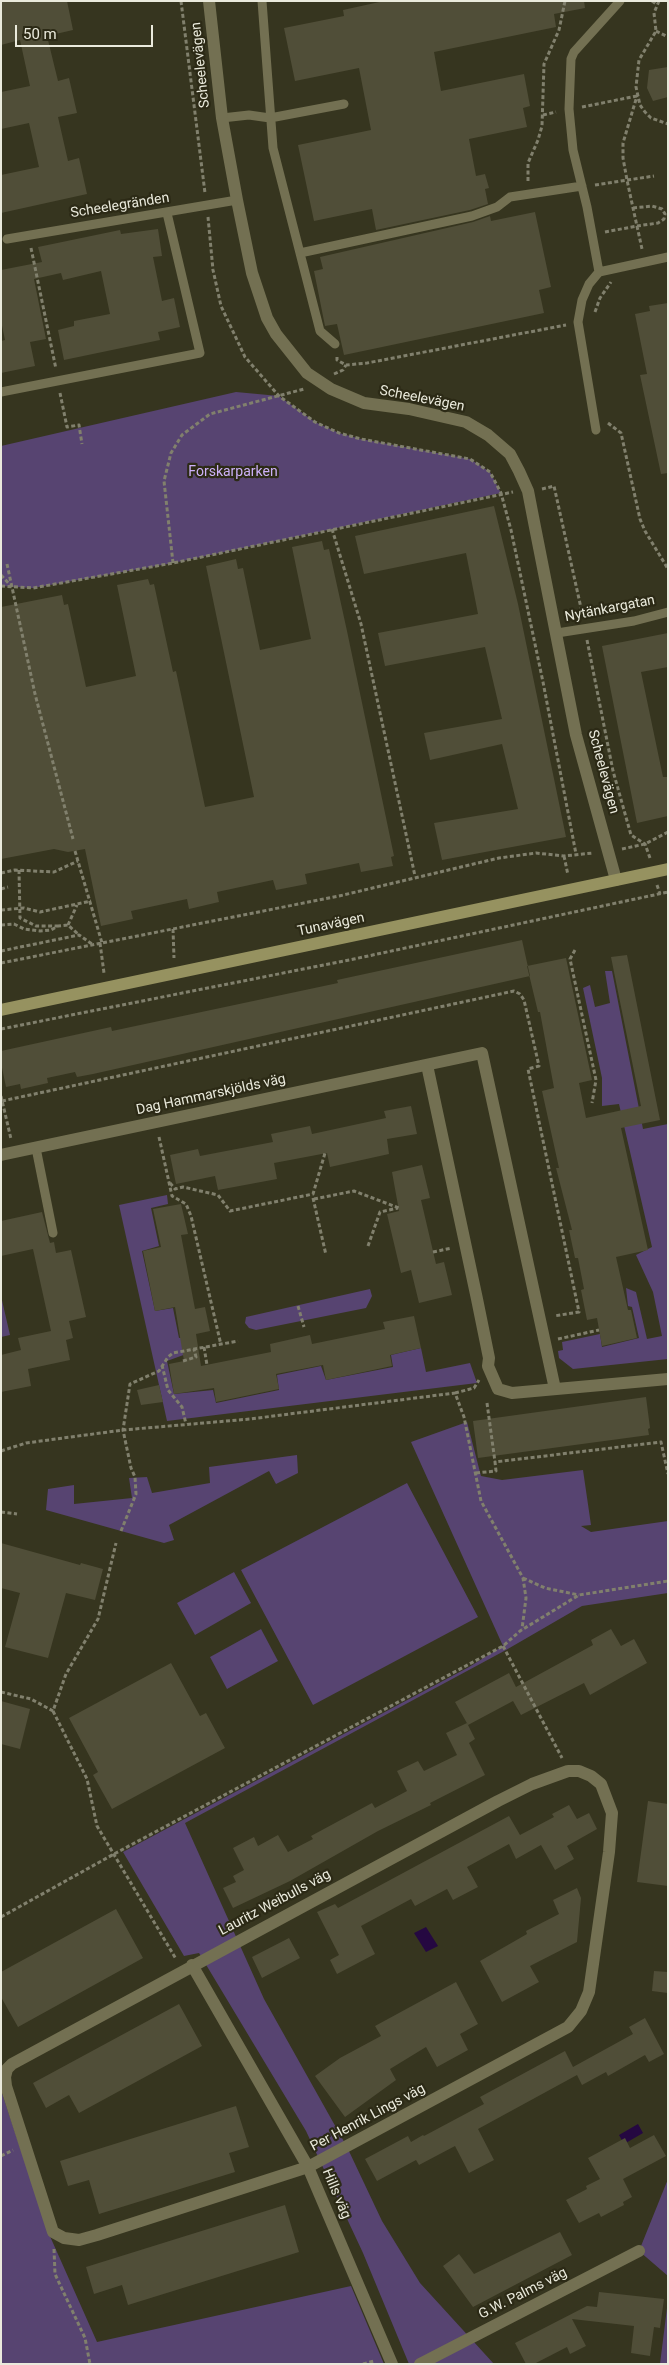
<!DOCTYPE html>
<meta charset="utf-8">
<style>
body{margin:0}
#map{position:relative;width:669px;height:2365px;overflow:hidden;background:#36351f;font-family:Roboto,sans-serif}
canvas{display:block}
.frame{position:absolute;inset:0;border:2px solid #eaeadc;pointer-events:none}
.scale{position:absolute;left:15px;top:25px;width:138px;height:22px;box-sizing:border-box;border:2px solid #eaeadc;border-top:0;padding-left:6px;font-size:15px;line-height:18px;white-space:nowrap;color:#eaeadc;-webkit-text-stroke:4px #2c2a16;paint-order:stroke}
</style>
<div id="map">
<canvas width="669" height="2365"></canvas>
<div class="frame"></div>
<div class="scale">50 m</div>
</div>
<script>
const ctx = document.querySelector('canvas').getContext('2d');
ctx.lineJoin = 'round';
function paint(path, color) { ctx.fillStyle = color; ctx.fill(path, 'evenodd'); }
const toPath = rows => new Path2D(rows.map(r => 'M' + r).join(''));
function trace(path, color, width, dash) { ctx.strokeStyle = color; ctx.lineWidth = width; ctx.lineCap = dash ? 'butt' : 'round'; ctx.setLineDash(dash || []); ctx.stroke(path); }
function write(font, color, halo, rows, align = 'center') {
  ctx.font = font + ' Roboto,sans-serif'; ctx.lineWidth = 4.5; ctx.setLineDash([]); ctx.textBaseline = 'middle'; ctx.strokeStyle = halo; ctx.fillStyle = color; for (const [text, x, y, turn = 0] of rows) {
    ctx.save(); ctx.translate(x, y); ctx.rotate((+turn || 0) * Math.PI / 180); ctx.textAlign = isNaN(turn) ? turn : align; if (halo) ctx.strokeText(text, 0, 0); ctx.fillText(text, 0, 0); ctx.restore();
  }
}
paint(toPath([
 [236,392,279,396,315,422,339,433,361,439,470,459,490,472,501,493,173,563,33,588,1,586,1,446],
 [605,971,612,971,643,1129,668,1124,668,1359,573,1369,559,1358,558,1351,563,1350,562,1342,600,1334,602,1347,639,1338,632,1307,628,1306,626,1288,636,1292,647,1339,662,1336,653,1292,636,1255,652,1247,619,1104,602,1106,602,1078,583,988,590,985,595,1007,610,1003],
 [167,1195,168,1204,151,1208,159,1246,142,1251,155,1311,173,1308,179,1338,187,1337,189,1353,167,1361,174,1394,213,1390,216,1403,279,1390,277,1375,321,1366,326,1380,393,1367,391,1355,421,1348,426,1372,470,1363,477,1383,167,1421,119,1205],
 [370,1289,372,1296,366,1308,256,1330,249,1328,245,1323,246,1317],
 [1,1296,10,1335,1,1337],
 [467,1422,481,1476,502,1480,583,1470,591,1525,581,1526,591,1532,668,1521,668,1593,582,1606,506,1650,185,1823,264,1999,347,2147,382,2221,420,2283,494,2364,409,2364,363,2253,306,2131,199,1953,184,1956,123,1852,469,1667,503,1646,411,1442],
 [297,1455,298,1473,276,1484,269,1471,169,1525,174,1540,164,1543,46,1510,48,1489,74,1485,74,1504,132,1498,129,1478,147,1477,152,1493,210,1483,209,1467],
 [407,1483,478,1617,313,1705,241,1570],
 [234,1572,251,1603,195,1635,177,1603],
 [261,1629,278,1661,227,1689,210,1657],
 [1,2090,49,2234,97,2342,351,2286,384,2364,1,2364],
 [668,2179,668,2276,639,2251],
 [668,2300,668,2364,660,2364]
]), '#574471');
paint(toPath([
 [426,1927,438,1946,426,1952,414,1933],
 [638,2124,643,2133,624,2144,619,2135]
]), '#250841');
paint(toPath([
 [1,1,67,1,73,30,47,36,58,81,69,78,77,113,58,117,68,161,79,158,87,194,1,213,1,175,39,167,29,123,1,129,1,92,30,86,20,40,1,45],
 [384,1,584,1,585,8,554,14,556,27,434,52,441,91,524,74,530,106,523,108,527,127,469,139,476,176,485,174,489,188,485,189,488,204,470,210,376,230,372,209,314,221,298,145,371,130,359,68,295,81,284,28,344,16,343,10],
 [668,67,668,97,653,101,647,88,649,70],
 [535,212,551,287,539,290,544,313,344,355,337,324,325,326,314,271,323,269,320,257,473,222,490,216,491,221],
 [158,229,162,256,153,257,162,301,174,298,180,327,158,332,160,340,64,360,58,330,74,326,74,321,110,314,101,271,63,280,61,273,34,279,46,339,30,342,35,366,1,373,1,341,5,340,1,321,1,270,42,262,38,247,120,230,121,234],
 [668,303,668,473,661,474,640,375,647,374,635,314,650,311,649,306],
 [494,506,518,604,566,837,442,860,434,823,518,809,502,744,430,760,424,733,502,719,485,647,385,666,378,633,478,614,466,553,364,574,355,536],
 [322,541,324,550,329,549,347,631,394,856,391,857,393,866,361,872,359,863,305,874,307,884,276,890,273,880,217,892,219,902,189,909,187,899,131,911,133,919,101,926,85,849,68,852,54,849,1,859,1,607,62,595,64,605,68,604,86,687,136,676,117,585,148,579,150,585,154,584,173,672,176,671,205,807,254,797,206,566,236,559,238,569,243,568,260,650,311,639,292,547],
 [668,633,668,667,641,672,663,777,668,777,668,816,637,823,602,646],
 [522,940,530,976,93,1074,77,1077,75,1072,47,1078,48,1083,21,1089,20,1084,6,1087,1,1063,1,1051,111,1027,112,1031,338,983,337,980],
 [627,955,660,1120,621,1128,648,1250,616,1257,628,1310,631,1310,637,1338,602,1346,597,1318,587,1320,581,1290,584,1289,578,1258,575,1258,569,1230,572,1230,556,1168,559,1168,542,1091,554,1088,540,1012,538,1012,527,966,566,958,592,1080,579,1083,586,1118,641,1106,611,957],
 [411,1106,417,1134,387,1139,389,1154,330,1167,327,1153,274,1163,277,1179,218,1190,215,1176,176,1184,170,1155,198,1149,200,1156,273,1142,271,1134,310,1126,312,1134,386,1118,384,1111],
 [422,1165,430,1198,421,1200,436,1264,444,1262,452,1295,419,1303,411,1270,401,1273,387,1214,399,1211,392,1172],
 [181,1204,188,1234,181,1235,195,1309,205,1307,210,1331,196,1334,201,1366,271,1352,270,1344,310,1335,312,1344,385,1329,383,1322,414,1316,421,1348,390,1355,392,1366,326,1380,323,1365,276,1374,279,1389,216,1402,214,1388,174,1394,169,1364,184,1361,175,1307,155,1311,143,1251,161,1247,153,1209],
 [42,1212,50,1243,54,1242,56,1253,71,1250,86,1317,69,1321,73,1338,66,1340,70,1360,28,1369,31,1386,1,1392,1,1355,21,1350,18,1338,51,1331,33,1249,1,1256,1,1221],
 [159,1385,163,1402,141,1405,137,1390],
 [646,1397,650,1428,648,1429,649,1435,478,1458,473,1421],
 [1,1543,80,1565,81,1563,103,1569,95,1600,66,1593,48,1658,5,1647,20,1593,1,1588],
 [611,1629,621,1646,634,1639,647,1663,590,1695,584,1683,521,1715,513,1701,468,1725,455,1702,509,1673,516,1687,593,1645,591,1640],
 [171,1663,200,1716,206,1713,225,1748,112,1809,93,1775,98,1772,69,1718],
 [1,1701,30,1709,20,1749,1,1744],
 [467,1723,475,1739,469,1743,485,1775,430,1803,431,1805,378,1831,290,1881,233,1908,223,1888,236,1882,233,1876,244,1870,233,1848,254,1837,258,1846,278,1835,288,1852,313,1839,311,1836,372,1803,375,1808,407,1791,397,1771,418,1761,424,1771,457,1755,446,1733],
 [648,1801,668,1804,668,1886,637,1882],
 [569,1805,577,1819,589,1813,597,1829,567,1846,574,1859,555,1870,541,1845,516,1859,509,1844,467,1867,478,1887,453,1900,447,1889,415,1906,411,1899,361,1926,375,1954,337,1974,330,1960,339,1955,317,1912,335,1904,338,1908,509,1816,520,1835,554,1817,552,1814],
 [577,1888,581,1898,577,1942,530,1966,539,1982,502,2002,480,1961,527,1934,526,1931,559,1914,553,1900],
 [116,1909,143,1958,18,2027,1,1997,1,1972],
 [289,1938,300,1958,262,1978,252,1957],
 [654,1971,668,1972,668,1993,652,1991],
 [456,1982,478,2024,460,2034,468,2050,437,2067,426,2047,390,2069,396,2080,345,2117,315,2076,340,2058,381,2036,375,2026],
 [179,2004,202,2046,79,2113,69,2095,46,2108,33,2083],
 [645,2018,664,2054,649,2062,645,2055,608,2076,606,2072,582,2085,577,2075,478,2129,494,2160,469,2173,455,2146,419,2165,416,2160,377,2181,365,2159,408,2136,411,2142,423,2135,424,2136,484,2104,480,2097,565,2051,573,2067,633,2034,629,2027],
 [236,2106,249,2147,229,2153,235,2172,99,2214,89,2180,68,2186,60,2161],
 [654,2135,666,2156,623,2179,632,2197,623,2202,624,2205,601,2217,599,2213,579,2223,566,2200,587,2189,586,2186,600,2179,588,2158,625,2138,630,2148],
 [285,2205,299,2252,128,2305,122,2285,94,2294,86,2267],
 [560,2232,572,2255,473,2307,443,2266,459,2254,474,2274],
 [599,2292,664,2299,660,2328,654,2327,650,2356,631,2353,634,2326,572,2319,586,2346,570,2354,567,2347,534,2364,526,2364,515,2343,587,2306,597,2307]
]), '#504e38');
trace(toPath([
 [181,1,205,193],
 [652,1,656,4],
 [659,1,654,13,656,31,639,60,636,87,640,105,645,112,651,118,668,124],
 [656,31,668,37],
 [582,107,637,96],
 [543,115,556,112],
 [528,181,528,163,538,140,542,126,544,64,559,30,565,1],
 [595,185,654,176],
 [633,208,652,206,662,209,665,214,664,219,658,223,637,226,633,208,627,180,623,158,623,143,637,96],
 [208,217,213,270,221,306,245,357,279,396,315,422,339,433,361,439,470,459,490,472,501,493,511,530,543,682,576,854],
 [605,232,637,226,642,249],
 [31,248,56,369],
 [595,312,600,298,611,282],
 [337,357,337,360,346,365,367,363,566,325],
 [334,374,343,370,346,365],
 [60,393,67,427,79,425,82,444],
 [608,423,621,433,640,519,645,531,668,569],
 [542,489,554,486,583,617],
 [332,529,361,624,415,876],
 [173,563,164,481,171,453,182,435,210,414,304,389],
 [7,564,35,694,73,839],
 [1,575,12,587],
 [1,586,33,588,173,563,513,492],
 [587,640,613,771,631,835,645,844,650,858],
 [622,849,645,844,668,832],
 [75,851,102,943],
 [564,856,568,875],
 [19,870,20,918,36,926,58,926],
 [1,873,15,870,54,872,78,861],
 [657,885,660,894],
 [1,889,8,887],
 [1,910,24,908,40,912,91,901],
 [1,925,14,924,24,929,40,931,51,930,58,926,68,925,79,935],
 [68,925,77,905],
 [173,929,174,958],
 [100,943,104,973],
 [575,950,570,959,596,1080,592,1103],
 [1,951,79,935,92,944],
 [1,963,339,896,499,858,536,853,564,856,593,853],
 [1,1029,354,959,668,892],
 [1,1096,11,1139],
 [2,1101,514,991,520,994,524,1000,539,1066,528,1069,579,1312,554,1316],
 [159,1137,172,1196,186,1204,191,1216,221,1345],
 [170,1183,175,1189,183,1187,218,1195,230,1211,313,1194,325,1153],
 [313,1198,326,1255],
 [314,1199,354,1191,399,1208],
 [368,1246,380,1212,398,1208],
 [433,1252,452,1248],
 [298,1306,304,1327],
 [558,1339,599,1330],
 [204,1347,207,1365],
 [183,1361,196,1357,194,1349],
 [162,1365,168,1390,182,1407,186,1424],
 [455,1393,474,1388,479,1380],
 [487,1403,495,1462],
 [1,1451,26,1443,123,1430,250,1419,455,1393,464,1417,481,1501,523,1578,526,1598,522,1629],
 [476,1473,496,1471,495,1462,661,1442,668,1474],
 [1,1512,17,1514],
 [121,1531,136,1494,135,1477,131,1468,123,1430,130,1384,159,1371,168,1357,173,1353,238,1341],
 [523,1578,545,1588,579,1595],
 [503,1646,562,1758],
 [1,1692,31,1699,53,1711,66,1674,98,1619,116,1543],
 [53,1711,87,1779,97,1826,176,1959],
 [1,1917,114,1854,503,1646,520,1631,579,1595,668,1581],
 [1,2156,13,2150],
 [54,2249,55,2274,85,2338,90,2364],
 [363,2364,374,2361]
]), '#81806d', 3, [4, 2.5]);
trace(toPath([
 [262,1,273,148,320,331,335,344],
 [620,1,574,52,571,59,569,109,573,150,587,207,599,272,668,257],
 [222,118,249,115,270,118,344,104],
 [7,239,237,200],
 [300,253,472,216,497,207,510,197,582,186],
 [1,392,200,353,167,213],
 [596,430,578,322,582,300,589,284,599,272],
 [557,633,634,621,668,612],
 [36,1148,53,1233]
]), '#737052', 9);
trace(toPath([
 [427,1065,477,1299,489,1358,488,1366,498,1389,512,1393,668,1379],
 [1,1155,482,1053,555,1389],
 [568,1771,579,1771,591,1776,601,1784,612,1813,609,1852,589,1992,581,2011,568,2027,308,2167,97,2235,79,2240,64,2238,53,2232,6,2086,5,2077,7,2069,12,2064,498,1801,532,1784,568,1771],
 [192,1965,308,2167,392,2364],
 [420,2364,639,2251]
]), '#737052', 12);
trace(toPath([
 [209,1,222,118,237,200,252,273,267,318,276,334,307,373,331,389,364,403,409,409,466,422,488,435,510,454,519,471,528,491,534,522,576,735,616,880]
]), '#737052', 12);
trace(toPath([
 [1,1010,668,869]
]), '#969260', 12);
write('14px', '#eaeadc', '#2c2a16', [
 ["Scheelevägen",201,65,-96],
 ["Scheelegränden",120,206,-9],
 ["Scheelevägen",422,399,11],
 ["Nytänkargatan",610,609,-11],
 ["Scheelevägen",603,772,75],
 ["Tunavägen",331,925,-12],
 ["Dag Hammarskjölds väg",211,1095,-12],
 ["Lauritz Weibulls väg",275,1903,-28],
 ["Per Henrik Lings väg",368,2118,-28],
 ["Hills väg",336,2194,67],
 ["G.W. Palms väg",523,2294,-27]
]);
write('14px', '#cdb1f9', '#2c2a16', [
 ["Forskarparken",233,472]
]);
</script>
